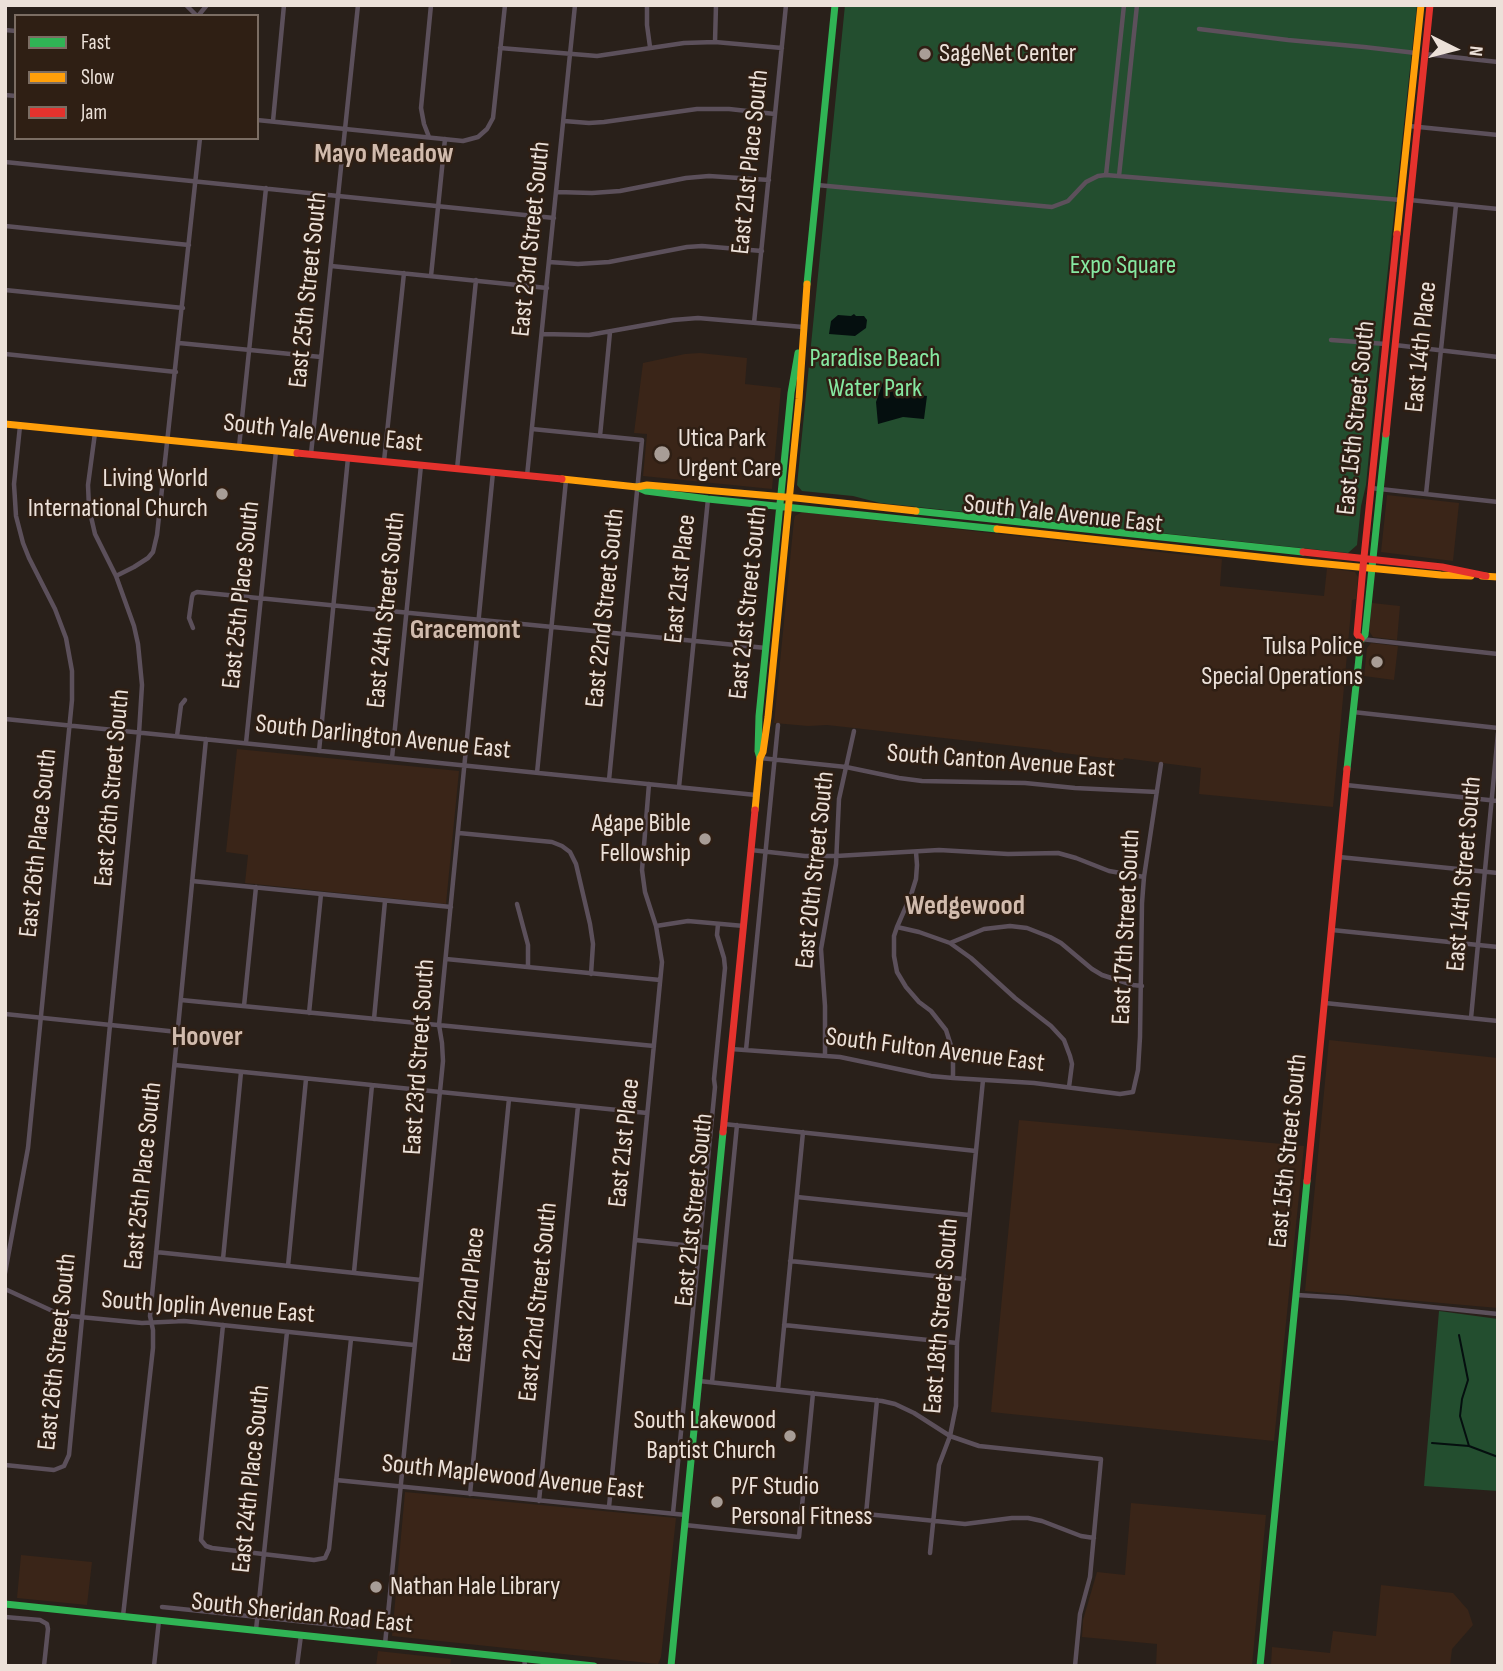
<!DOCTYPE html>
<style>
body{margin:0}
#map{position:relative;width:1503px;height:1671px;overflow:hidden;background:#29201a;font-family:"Sofia Sans Condensed",sans-serif}
canvas{display:block}
.frame{position:absolute;inset:0;border:7px solid #ece1d9;pointer-events:none}
.legend{position:absolute;left:14px;top:14px;width:245px;height:126px;box-sizing:border-box;background:#2f1f14;border:2px solid #7b6d63;margin:0;padding:9px 12px;list-style:none;font-size:21px;color:#ece1d9}
.legend li{display:flex;align-items:center;gap:14px;height:35px}
.legend b{width:35px;border:2px solid #7b6d63}
.north{position:absolute;left:1419px;top:14px;width:70px;height:70px;-webkit-text-stroke:5px #2f1f14;paint-order:stroke;rotate:96deg;font-size:19px;font-weight:700;line-height:28px;text-align:center;color:#ece1d9}
.north::after{content:'';display:block;margin:auto;width:24px;height:32px;background:#ece1d9;clip-path:polygon(50% 0,100% 100%,50% 72%,0 100%)}
</style>
<div id="map">
<canvas width="1503" height="1671"></canvas>
<div class="frame"></div>
<ul class="legend">
<li><b style="height:9px;background:#30b455"></b>Fast</li>
<li><b style="height:9px;background:#ff9f0a"></b>Slow</li>
<li><b style="height:9px;background:#e5322d"></b>Jam</li>
</ul>
<div class="north">N</div>
</div>
<script>
const ctx = document.querySelector('canvas').getContext('2d');
ctx.lineJoin = 'round';
function paint(path, color) { ctx.fillStyle = color; ctx.fill(path, 'evenodd'); }
const toPath = rows => new Path2D(rows.map(r => 'M' + r).join(''));
function trace(path, color, width, dash) { ctx.strokeStyle = color; ctx.lineWidth = width; ctx.lineCap = dash ? 'butt' : 'round'; ctx.setLineDash(dash || []); ctx.stroke(path); }
function write(font, color, halo, rows, align = 'center') {
  ctx.font = font + ' "Sofia Sans Condensed",sans-serif'; ctx.lineWidth = 5; ctx.setLineDash([]); ctx.textBaseline = 'middle'; ctx.strokeStyle = halo; ctx.fillStyle = color; for (const [text, x, y, turn = 0] of rows) {
    ctx.save(); ctx.translate(x, y); ctx.rotate((+turn || 0) * Math.PI / 180); ctx.textAlign = isNaN(turn) ? turn : align; if (halo) ctx.strokeText(text, 0, 0); ctx.fillText(text, 0, 0); ctx.restore();
  }
}
paint(toPath([
 [700,353,747,358,745,384,781,388,772,489,643,476,647,434,634,433,643,363,685,354],
 [1387,495,1459,503,1453,561,1381,552],
 [802,512,1222,559,1220,586,1324,596,1327,568,1355,572,1358,577,1356,599,1352,600,1333,807,1199,794,1201,768,1124,758,1123,760,1054,752,1051,750,854,728,827,725,808,726,774,723,794,520,795,516],
 [1372,603,1400,606,1397,640,1373,637,1369,631],
 [1371,643,1398,646,1394,680,1364,676,1367,648],
 [237,749,459,771,446,904,245,883,248,855,226,852],
 [1329,1040,1498,1058,1498,1308,1305,1291],
 [1019,1120,1304,1146,1274,1441,991,1412],
 [405,1492,676,1518,661,1657,658,1664,392,1636],
 [1131,1503,1266,1515,1252,1666,1156,1666,1157,1644,1082,1637,1083,1620,1097,1572,1125,1575],
 [21,1555,92,1562,87,1605,17,1598],
 [1381,1585,1453,1593,1468,1610,1473,1625,1452,1649,1450,1666,1271,1666,1272,1647,1330,1653,1333,1631,1376,1636],
 [378,1651,451,1659,450,1666,376,1666]
]), '#3a2518');
paint(toPath([
 [845,5,1417,5,1379,351,1366,485,1361,506,1357,545,1348,553,880,503,853,496,802,491,797,485],
 [1439,1311,1498,1319,1498,1491,1424,1486]
]), '#234e2f');
paint(toPath([
 [854,314,856,316,864,316,867,320,866,328,855,336,829,334,831,321,838,315,851,316],
 [883,382,906,394,927,396,924,419,903,417,878,424,876,402]
]), '#050f0f');
trace(toPath([
 [1459,1335,1468,1380,1462,1399,1460,1416,1469,1446],
 [1432,1443,1469,1446,1498,1457]
]), '#050f0f', 2);
trace(toPath([
 [186,5,197,16],
 [647,5,647,25,650,47],
 [198,16,207,5],
 [1199,29,1288,40,1364,47,1416,53],
 [5,30,16,31],
 [715,42,716,5],
 [500,48,597,56,684,43,715,42,782,48],
 [1425,54,1498,62],
 [5,95,16,96],
 [257,120,463,141,478,137,487,129,493,118,505,5],
 [273,121,284,5],
 [564,121,589,123,604,122,697,109,729,109,775,114],
 [1409,126,1498,135],
 [429,137,424,124,421,108,431,5],
 [5,162,554,218],
 [1106,175,1124,5],
 [1119,176,1137,5],
 [817,185,1052,207,1068,201,1086,182,1098,176,1106,175,1401,200],
 [557,192,592,193,620,191,686,178,709,176,769,180],
 [1410,200,1498,209],
 [5,226,189,245],
 [549,262,578,264,609,262,687,247,702,246,762,251],
 [331,266,547,288],
 [431,276,445,139],
 [5,290,183,308],
 [754,323,786,5],
 [542,334,589,335,673,320,698,318,803,327],
 [1331,340,1386,344],
 [179,343,321,357],
 [1395,345,1498,357],
 [5,354,176,372],
 [532,429,642,440,609,780],
 [600,436,610,332],
 [239,447,266,188],
 [311,454,358,5],
 [384,461,404,273],
 [457,469,476,280],
 [527,476,575,5],
 [1371,488,1498,502],
 [1426,494,1456,205],
 [116,576,134,567,148,558,153,552,157,535,200,138],
 [193,628,189,618,192,597,193,594,197,592,766,648],
 [1361,639,1498,654],
 [1353,712,1498,728],
 [5,719,756,795],
 [177,736,181,705,185,700],
 [246,743,276,451],
 [319,751,348,458],
 [392,758,421,465],
 [760,758,846,767,899,778,922,781,1025,783,1075,788,1157,792],
 [537,773,566,480],
 [1346,785,1498,801],
 [679,787,708,499],
 [459,833,552,842,562,846,570,852,576,864,590,924,593,944,591,974],
 [751,850,805,856,836,856,939,850,1008,854,1058,853,1076,858,1109,871,1144,877],
 [916,852,917,865,916,879,911,895,897,927,894,936,894,956,897,972,906,987,919,1002,931,1011,946,1030,953,1052,953,1078],
 [1339,857,1498,873],
 [192,881,451,907],
 [517,904,528,945,528,967],
 [656,926,688,921,744,926],
 [897,927,919,932,950,943,971,958,1015,998,1051,1026,1064,1040,1070,1056,1072,1064,1069,1087],
 [1332,930,1498,947],
 [950,943,984,929,1010,926,1027,928,1050,937,1061,943,1092,969,1102,975,1133,985,1142,986],
 [446,959,660,980],
 [181,1000,654,1046],
 [1325,1003,1498,1021],
 [244,1006,256,887],
 [309,1013,321,894],
 [5,1014,178,1032],
 [1471,1018,1498,733],
 [374,1019,385,901],
 [731,1049,840,1057,931,1076,953,1078,1034,1083,1120,1094,1133,1092,1138,1070,1140,1037,1142,903,1144,877,1161,764],
 [746,1050,778,725],
 [825,1056,825,1006,821,949,836,864,839,799,854,731],
 [175,1065,647,1113],
 [724,1124,976,1151],
 [797,1197,969,1215],
 [635,1240,712,1248],
 [156,1252,421,1280],
 [223,1259,241,1072],
 [790,1261,964,1279],
 [288,1266,306,1079],
 [354,1272,372,1085],
 [5,1273,28,1148,72,700,72,671,66,638,55,609,29,558,23,543,16,516,14,484,20,426],
 [5,1289,59,1314,70,1316,142,1323,184,1321,414,1345],
 [1297,1295,1345,1298,1498,1314],
 [223,1325,201,1540,206,1546,212,1548,314,1560,325,1558,329,1549,351,1339],
 [784,1325,957,1343],
 [699,1381,882,1401,895,1404,914,1413,950,1436,979,1446,1101,1459,1090,1577,1080,1614,1075,1666],
 [712,1382,737,1125],
 [778,1389,803,1132],
 [877,1400,866,1514,965,1524,1012,1518,1028,1518,1042,1521,1081,1536,1094,1538],
 [5,1465,54,1470,64,1466,69,1455,110,1025,139,733,142,685,138,644,134,626,116,576,95,534,89,508,88,485,95,433],
 [336,1480,686,1515],
 [470,1494,509,1099],
 [539,1501,578,1106],
 [609,1507,662,962,656,926,645,892,642,870,649,784],
 [673,1513,715,1087,714,1079,725,968,724,958,717,935,718,924],
 [685,1525,799,1537,813,1393],
 [930,1553,939,1465,950,1436,956,1406,957,1343,983,1080],
 [162,1607,354,1627],
 [123,1616,153,1348,153,1330,150,1316,206,739],
 [5,1617,40,1620,47,1624,48,1629,44,1666],
 [256,1630,287,1332],
 [385,1644,443,1061,442,1043,439,1025,493,472],
 [524,1658,525,1666],
 [154,1666,159,1620],
 [297,1666,301,1635]
]), '#5c505b', 4.5);
trace(toPath([
 [807,284,835,5],
 [637,487,646,491,708,499,997,529],
 [916,511,1303,552],
 [760,758,758,751,759,716,791,393,798,353],
 [1347,769,1361,639,1365,635,1386,434],
 [5,1604,594,1666],
 [671,1666,723,1132],
 [1260,1666,1307,1181]
]), '#30b455', 7);
trace(toPath([
 [1397,234,1421,5],
 [5,424,297,453],
 [562,479,637,487,647,485,796,498,916,511],
 [997,529,1306,562,1441,575,1471,576],
 [1482,576,1498,577],
 [755,810,760,758,763,752,768,717,799,399,807,284]
]), '#ff9f0a', 7);
trace(toPath([
 [1386,434,1430,5],
 [297,453,562,479],
 [1303,552,1442,567,1486,576],
 [1361,639,1357,634,1363,567,1397,234],
 [723,1132,755,810],
 [1307,1181,1347,769]
]), '#e5322d', 7);
for (const [x, y, r, color] of [
 [925,54,7,"#a89d96"],
 [662,454,9,"#a89d96"],
 [222,494,7,"#a89d96"],
 [1377,662,7,"#a89d96"],
 [705,839,7,"#a89d96"],
 [790,1436,7,"#a89d96"],
 [717,1502,7,"#a89d96"],
 [376,1587,7,"#a89d96"]
]) { const dot = new Path2D(); dot.arc(x, y, r, 0, 2 * Math.PI); ctx.fillStyle = color; ctx.fill(dot); trace(dot, '#2f1f14', 2.5); }
write('26px', '#ece1d9', '#2f1f14', [
 ["SageNet Center",939,54],
 ["Utica Park",678,439],
 ["Urgent Care",678,469],
 ["Living World",208,479,"right"],
 ["International Church",208,509,"right"],
 ["Tulsa Police",1363,647,"right"],
 ["Special Operations",1363,677,"right"],
 ["Agape Bible",691,824,"right"],
 ["Fellowship",691,854,"right"],
 ["South Lakewood",776,1421,"right"],
 ["Baptist Church",776,1451,"right"],
 ["P/F Studio",731,1487],
 ["Personal Fitness",731,1517],
 ["Nathan Hale Library",390,1587]
], 'left');
write('26px', '#ece1d9', '#2f1f14', [
 ["East 21st Place South",751,162,-84],
 ["East 23rd Street South",532,239,-84],
 ["East 25th Street South",309,290,-84],
 ["East 14th Place",1422,347,-84],
 ["East 15th Street South",1357,418,-84],
 ["South Yale Avenue East",323,434,6],
 ["South Yale Avenue East",1063,515,6],
 ["East 21st Place",681,579,-84],
 ["East 25th Place South",242,595,-84],
 ["East 21st Street South",749,603,-84],
 ["East 22nd Street South",606,608,-84],
 ["East 24th Street South",387,610,-84],
 ["South Darlington Avenue East",383,738,6],
 ["South Canton Avenue East",1001,762,4],
 ["East 26th Street South",113,788,-85],
 ["East 26th Place South",39,843,-84],
 ["East 20th Street South",816,870,-84],
 ["East 14th Street South",1465,874,-85],
 ["East 17th Street South",1127,927,-87],
 ["South Fulton Avenue East",935,1051,7],
 ["East 23rd Street South",420,1057,-86],
 ["East 21st Place",625,1143,-84],
 ["East 15th Street South",1289,1151,-84],
 ["East 25th Place South",144,1176,-84],
 ["East 21st Street South",695,1210,-84],
 ["East 22nd Place",470,1295,-84],
 ["East 22nd Street South",539,1302,-84],
 ["South Joplin Avenue East",208,1308,4],
 ["East 18th Street South",942,1316,-85],
 ["East 26th Street South",58,1352,-84],
 ["South Maplewood Avenue East",513,1478,6],
 ["East 24th Place South",252,1479,-84],
 ["South Sheridan Road East",302,1614,6]
]);
write('26px', '#86e8a1', '#2f1f14', [
 ["Expo Square",1123,266],
 ["Paradise Beach",875,359],
 ["Water Park",875,389]
]);
write('bold 28px', '#d1bbad', '#2f1f14', [
 ["Mayo Meadow",384,155],
 ["Gracemont",465,631],
 ["Wedgewood",965,907],
 ["Hoover",207,1038]
]);
</script>
